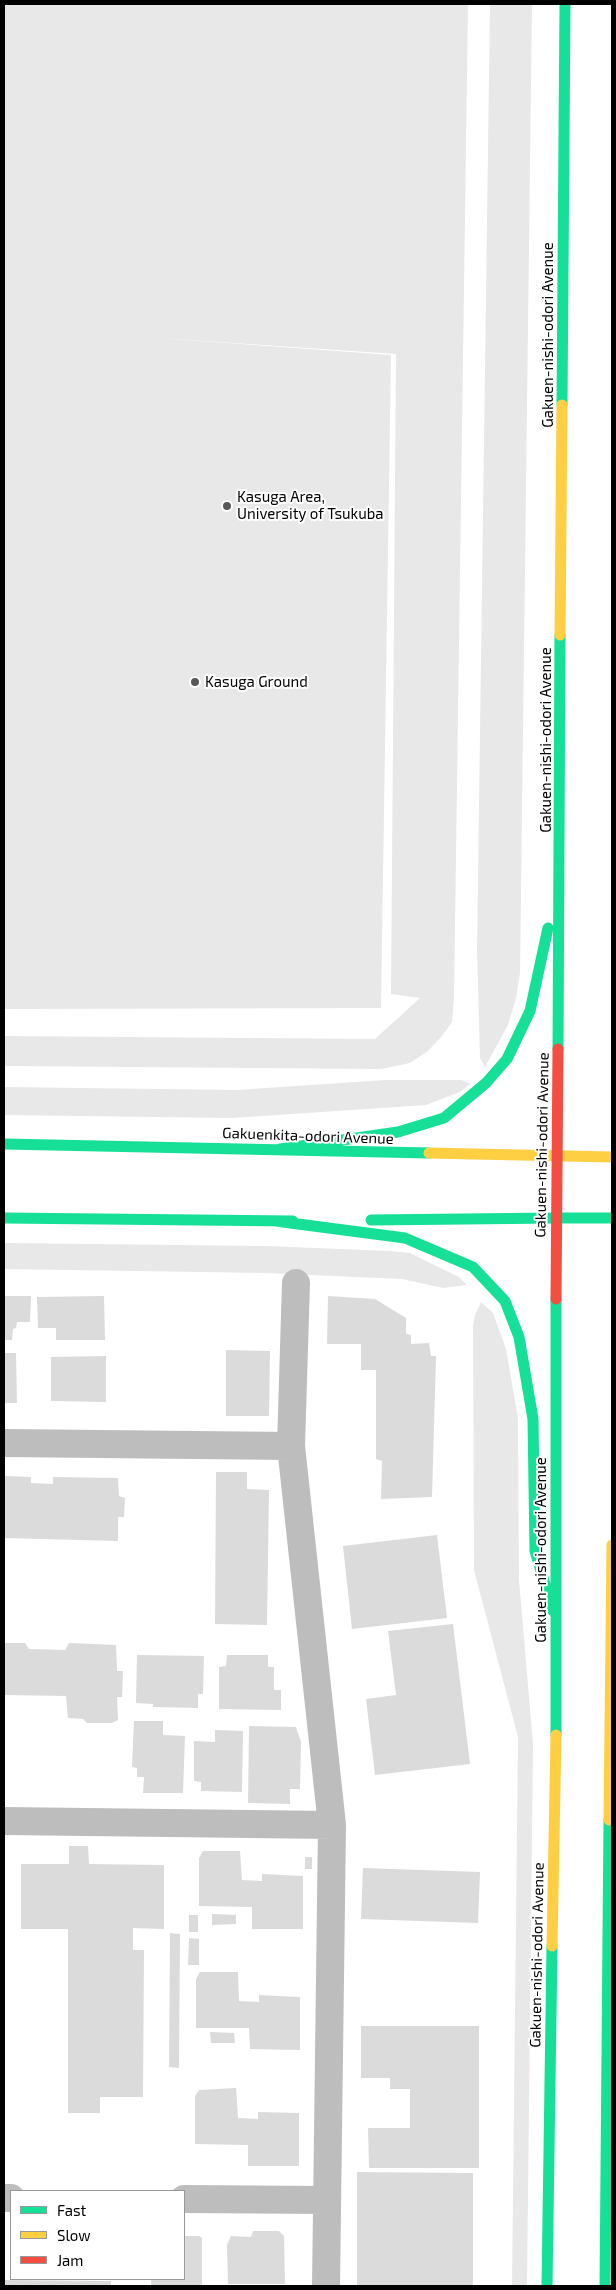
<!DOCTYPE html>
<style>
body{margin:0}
#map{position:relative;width:616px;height:2290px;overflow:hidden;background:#fff;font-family:"Exo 2",sans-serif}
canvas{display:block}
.frame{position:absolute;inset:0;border:5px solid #000;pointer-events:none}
.legend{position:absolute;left:10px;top:2190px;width:175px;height:90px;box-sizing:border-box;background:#fff;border:1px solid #999;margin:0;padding:6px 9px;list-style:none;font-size:15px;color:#000}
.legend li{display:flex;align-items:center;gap:10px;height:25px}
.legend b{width:25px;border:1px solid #999}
</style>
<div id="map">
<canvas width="616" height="2290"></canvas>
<div class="frame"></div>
<ul class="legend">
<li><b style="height:6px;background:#16e098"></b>Fast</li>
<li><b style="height:6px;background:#ffcf43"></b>Slow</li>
<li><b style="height:6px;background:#f24e42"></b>Jam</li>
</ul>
</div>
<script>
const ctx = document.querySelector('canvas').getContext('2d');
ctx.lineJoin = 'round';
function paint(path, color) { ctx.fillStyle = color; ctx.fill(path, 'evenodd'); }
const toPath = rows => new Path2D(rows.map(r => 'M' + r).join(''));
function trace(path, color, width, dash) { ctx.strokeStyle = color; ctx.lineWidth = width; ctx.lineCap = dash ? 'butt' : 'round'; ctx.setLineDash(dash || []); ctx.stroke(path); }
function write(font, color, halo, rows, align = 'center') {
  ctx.font = font + ' "Exo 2",sans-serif'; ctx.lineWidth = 4; ctx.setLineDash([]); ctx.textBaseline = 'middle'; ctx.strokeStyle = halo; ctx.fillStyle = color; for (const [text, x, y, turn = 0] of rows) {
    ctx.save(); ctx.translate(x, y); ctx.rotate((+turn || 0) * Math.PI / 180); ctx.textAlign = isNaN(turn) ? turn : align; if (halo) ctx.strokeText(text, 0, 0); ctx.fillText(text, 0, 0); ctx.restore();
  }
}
paint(toPath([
 [4,4,468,4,454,997,452,1022,442,1036,428,1051,410,1063,381,1069,4,1066,4,1036,375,1039,420,998,391,994,396,354,145,337,391,355,381,1008,4,1009],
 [490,4,532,4,520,973,516,998,508,1025,485,1067,480,1058,477,951],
 [385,1080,462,1080,470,1084,460,1092,426,1105,232,1118,4,1115,4,1087,237,1090],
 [4,1243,266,1246,390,1251,410,1253,459,1277,467,1285,443,1288,402,1279,267,1273,4,1269],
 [481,1302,493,1313,506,1349,518,1418,519,1580,533,1744,527,2286,512,2286,518,1737,474,1570,473,1326,475,1315]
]), '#e8e8e8');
paint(toPath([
 [4,1296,31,1296,30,1322,17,1322,16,1328,13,1329,12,1340,4,1340],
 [104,1296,105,1340,56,1340,56,1328,38,1328,37,1297],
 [328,1296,375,1299,406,1318,406,1334,411,1335,411,1344,429,1343,431,1356,436,1356,432,1497,381,1499,382,1461,376,1459,376,1370,361,1370,361,1344,327,1344],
 [226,1350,270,1351,269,1416,226,1416],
 [4,1353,16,1353,17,1403,4,1403],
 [106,1356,106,1402,51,1401,51,1357],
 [216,1472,247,1472,247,1489,269,1490,267,1625,215,1624],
 [4,1476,31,1477,31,1483,53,1484,53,1477,118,1478,119,1496,125,1498,124,1517,118,1517,118,1541,4,1538],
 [437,1535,447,1618,352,1629,343,1546],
 [453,1624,470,1764,375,1775,366,1699,396,1695,388,1631],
 [4,1643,25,1643,29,1649,65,1650,69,1643,116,1645,117,1671,123,1671,122,1697,117,1697,118,1720,112,1723,87,1723,83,1719,68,1718,66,1696,4,1695],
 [137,1655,204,1656,203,1694,198,1694,198,1708,153,1707,153,1704,136,1703],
 [227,1655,268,1655,268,1667,274,1667,274,1690,281,1690,281,1710,219,1709,219,1667,226,1666],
 [134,1721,163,1721,163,1735,185,1736,183,1793,143,1793,144,1777,137,1777,137,1768,132,1767],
 [249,1726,296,1727,301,1742,300,1789,290,1789,290,1804,248,1803],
 [215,1730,243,1731,242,1792,201,1791,201,1782,194,1781,194,1741,215,1742],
 [69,1846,88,1846,89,1864,164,1865,164,1929,133,1928,133,1950,144,1950,143,2097,100,2097,100,2113,68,2113,68,1929,21,1929,21,1864,69,1864],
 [203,1851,240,1851,242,1880,262,1881,262,1874,303,1876,303,1929,252,1929,252,1907,199,1906,199,1858],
 [305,1857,312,1857,312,1869,305,1869],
 [363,1868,480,1872,478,1923,361,1919],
 [212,1914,236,1915,236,1924,212,1925],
 [189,1915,198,1915,198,1932,189,1932],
 [170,1933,180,1934,179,2068,169,2067],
 [189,1938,199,1939,199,1965,188,1965],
 [200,1972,238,1972,239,2001,259,2002,259,1995,300,1997,300,2050,250,2049,249,2028,196,2028,196,1979],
 [361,2026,479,2026,479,2168,369,2168,368,2128,410,2128,410,2089,390,2089,390,2078,361,2078],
 [210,2032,234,2033,235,2043,211,2043],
 [236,2088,238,2118,258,2119,258,2112,299,2113,299,2166,248,2166,248,2145,195,2144,195,2096,199,2090],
 [357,2172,473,2173,473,2286,357,2286],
 [253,2231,279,2231,284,2236,285,2284,228,2284,227,2245,231,2236,251,2237],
 [184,2236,199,2236,202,2238,202,2286,151,2286,151,2279,184,2279],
 [4,2280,111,2281,111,2286,4,2286]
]), '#dbdbdb');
trace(toPath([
 [4,1443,291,1446,332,1825,326,2286],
 [291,1446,296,1283],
 [4,1821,332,1825],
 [4,2198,11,2198],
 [184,2199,327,2200]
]), '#bdbdbd', 28);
trace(toPath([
 [562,405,565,4],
 [558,1049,560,635],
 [4,1144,429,1153],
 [280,1149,398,1132,444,1118,486,1083,507,1059,530,1011,548,928],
 [4,1218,293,1221],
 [557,1218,612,1218],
 [371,1220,557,1218],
 [275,1221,405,1238,473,1267,505,1301,519,1337,533,1419,535,1551,553,1611],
 [556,1735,556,1299],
 [547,2286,552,1946],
 [605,2286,609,1820]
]), '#16e098', 11);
trace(toPath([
 [560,635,562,405],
 [429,1153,612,1157],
 [609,1820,612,1545],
 [552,1946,556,1735]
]), '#ffcf43', 11);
trace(toPath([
 [556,1299,558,1049]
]), '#f24e42', 11);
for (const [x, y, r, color] of [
 [227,506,5,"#595959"],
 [195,682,5,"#595959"]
]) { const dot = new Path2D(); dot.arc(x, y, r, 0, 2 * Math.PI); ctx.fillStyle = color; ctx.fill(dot); trace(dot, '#fff', 2); }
write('15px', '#000', '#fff', [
 ["Gakuen-nishi-odori Avenue",548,335,-90],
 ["Gakuen-nishi-odori Avenue",546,740,-90],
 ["Gakuenkita-odori Avenue",308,1136,2],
 ["Gakuen-nishi-odori Avenue",542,1145,-89],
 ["Gakuen-nishi-odori Avenue",541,1550,-90],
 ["Gakuen-nishi-odori Avenue",537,1955,-89]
]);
write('15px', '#000', '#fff', [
 ["Kasuga Area,",237,497],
 ["University of Tsukuba",237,514],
 ["Kasuga Ground",205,682]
], 'left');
</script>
